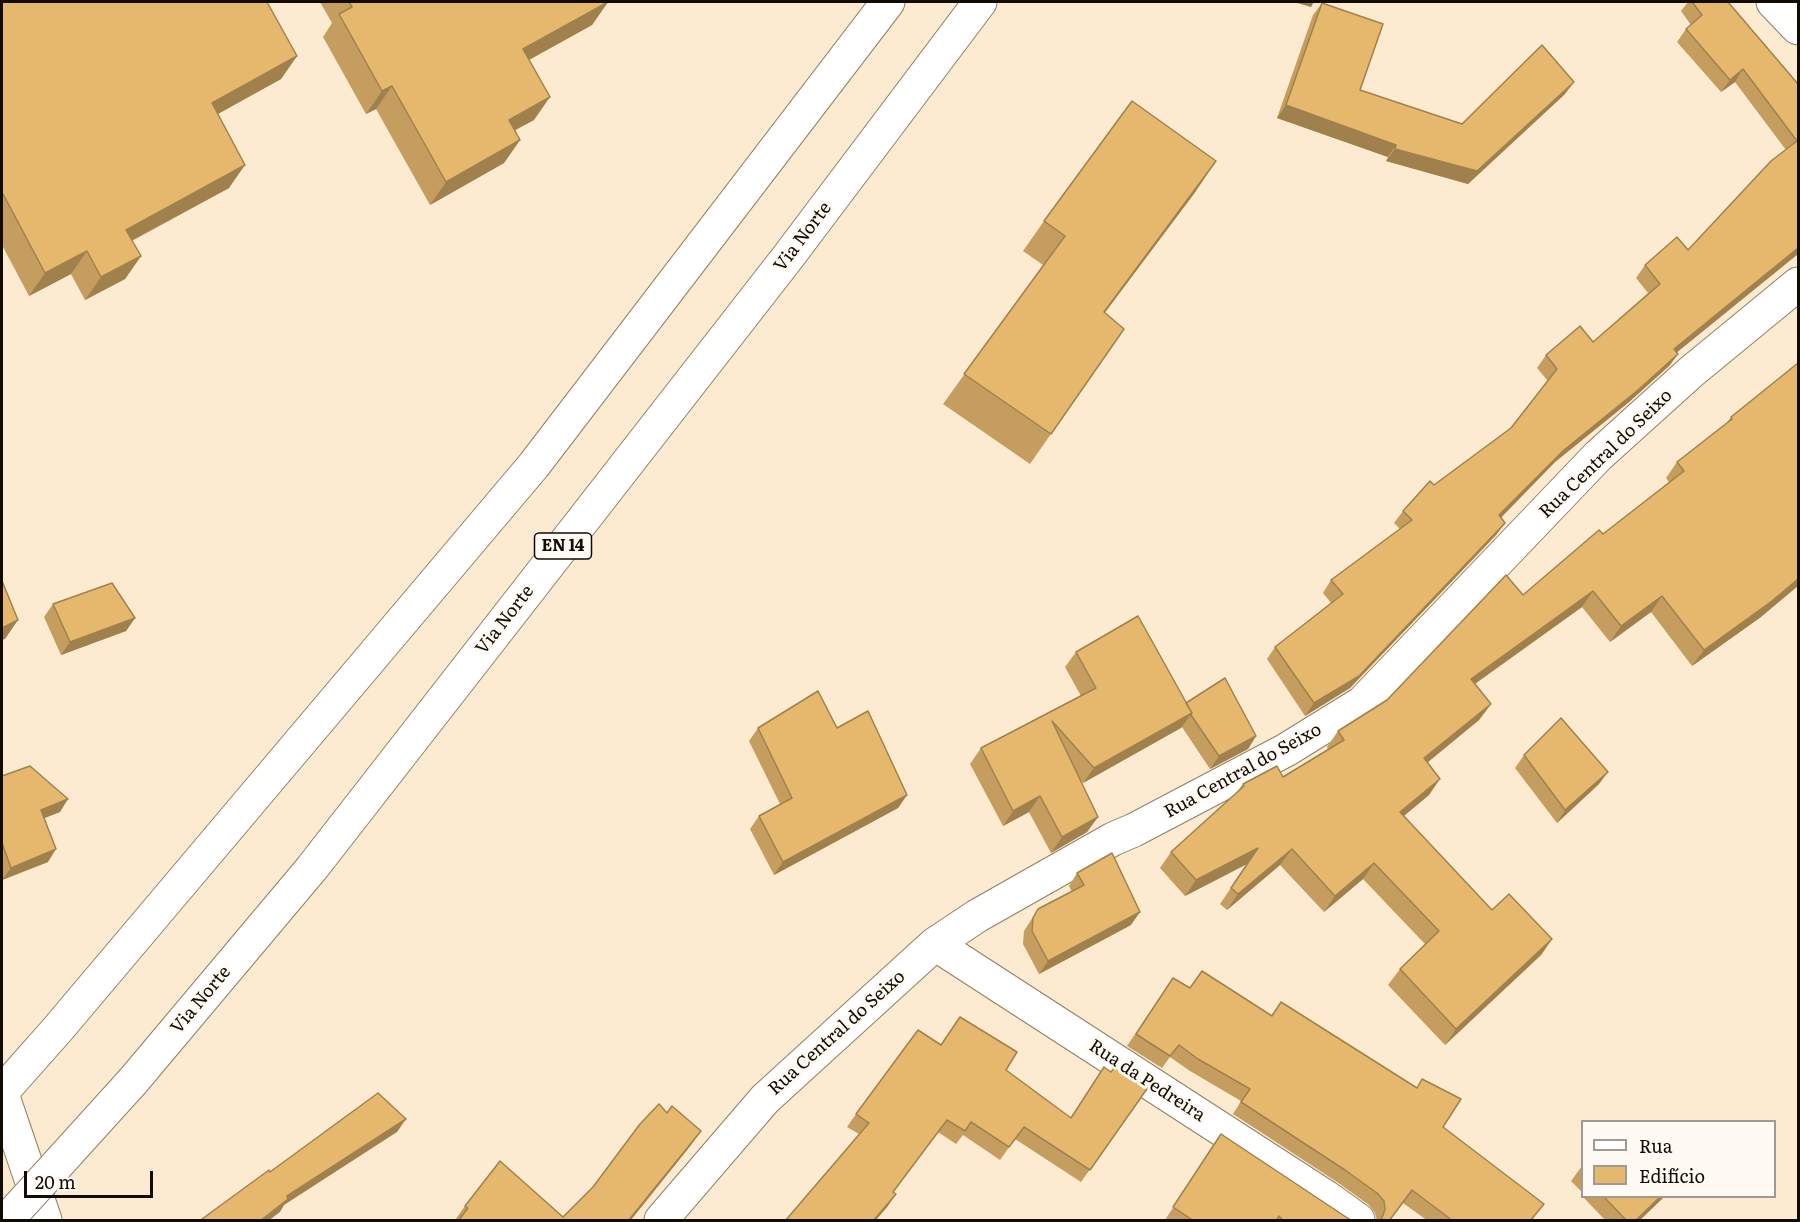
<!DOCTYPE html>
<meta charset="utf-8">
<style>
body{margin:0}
#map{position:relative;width:1800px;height:1222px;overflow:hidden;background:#fcebd1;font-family:Literata,serif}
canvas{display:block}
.frame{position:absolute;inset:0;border:3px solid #120b02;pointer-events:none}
.legend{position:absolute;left:1581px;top:1120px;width:195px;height:78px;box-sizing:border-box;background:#fffaf4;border:2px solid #a09a93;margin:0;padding:8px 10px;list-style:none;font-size:18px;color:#120b02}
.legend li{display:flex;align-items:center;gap:12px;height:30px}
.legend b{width:30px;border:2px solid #a09a93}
.scale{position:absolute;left:24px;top:1171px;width:129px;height:27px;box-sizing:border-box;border:3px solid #120b02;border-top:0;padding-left:8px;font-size:18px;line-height:21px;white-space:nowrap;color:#120b02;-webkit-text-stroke:4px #fffaf4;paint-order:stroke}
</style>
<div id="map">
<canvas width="1800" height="1222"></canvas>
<div class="frame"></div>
<ul class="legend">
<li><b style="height:8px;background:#fff"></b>Rua</li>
<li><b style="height:16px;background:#e5b86e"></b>Edifício</li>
</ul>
<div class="scale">20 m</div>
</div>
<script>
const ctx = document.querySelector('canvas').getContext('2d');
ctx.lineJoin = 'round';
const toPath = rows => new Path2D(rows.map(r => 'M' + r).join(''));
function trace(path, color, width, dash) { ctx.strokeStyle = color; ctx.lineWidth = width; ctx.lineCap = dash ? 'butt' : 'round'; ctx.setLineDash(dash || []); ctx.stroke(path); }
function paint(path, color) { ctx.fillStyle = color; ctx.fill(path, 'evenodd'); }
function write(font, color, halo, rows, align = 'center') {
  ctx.font = font + ' Literata,serif'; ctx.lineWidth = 6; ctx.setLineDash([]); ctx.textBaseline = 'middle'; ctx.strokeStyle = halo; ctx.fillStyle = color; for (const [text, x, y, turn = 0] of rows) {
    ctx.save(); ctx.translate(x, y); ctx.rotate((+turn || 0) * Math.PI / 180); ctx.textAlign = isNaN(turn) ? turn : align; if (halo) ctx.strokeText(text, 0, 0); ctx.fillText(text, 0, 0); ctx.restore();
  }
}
const minor = toPath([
 [1773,2,1798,28],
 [935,944,1326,1197,1358,1220],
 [661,1220,765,1099,935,944,977,916,1113,839,1134,830,1286,750,1362,703,1598,456,1691,372,1798,284]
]);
const primary = toPath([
 [2,1094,45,1220]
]);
const trunk = toPath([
 [133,1081,312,868,788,257,980,2],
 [2,1092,57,1030,534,465,888,2]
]);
trace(minor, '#927f61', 35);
trace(primary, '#927f61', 35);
trace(trunk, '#927f61', 35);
trace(minor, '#fff', 33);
trace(primary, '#fff', 33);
trace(trunk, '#fff', 33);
const trunkBridge = toPath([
 [7,1220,133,1081]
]);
trace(trunkBridge, '#927f61', 35, []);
trace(trunkBridge, '#fff', 33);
paint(toPath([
 [2,2,297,56,281,79,218,114,229,188,132,241,141,256,125,279,85,300,71,274,29,296,2,245],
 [320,2,608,2,592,25,529,60,534,120,515,130,520,140,504,163,430,205,376,109,366,114,323,37,332,23],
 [1688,2,1728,2,1798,84,1798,254,1677,352,1678,354,1669,366,1629,402,1555,462,1501,517,1505,523,1496,535,1350,688,1305,716,1267,659,1275,647,1331,603,1323,593,1331,580,1400,529,1394,523,1403,511,1434,485,1511,428,1548,381,1537,368,1546,355,1593,342,1648,293,1636,278,1645,265,1688,250,1786,150,1735,82,1721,92,1677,42,1686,29,1691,25,1681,11],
 [1322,3,1360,90,1462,124,1565,94,1468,184,1386,161,1388,157,1277,118,1313,15],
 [1196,191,1104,313,1124,329,1030,464,943,404,1043,265,1023,251,1044,221],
 [1798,363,1761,617,1692,666,1651,612,1610,642,1582,607,1475,684,1491,704,1479,720,1427,763,1429,795,1404,816,1492,910,1552,939,1541,955,1445,1045,1388,985,1400,969,1425,944,1363,879,1324,912,1280,865,1227,910,1220,904,1247,864,1185,896,1160,868,1171,852,1236,793,1243,784,1283,777,1328,750,1327,747,1338,731,1387,700,1603,534,1669,482,1666,478,1677,462,1725,425,1731,417],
 [53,604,135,618,126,631,61,655,44,617],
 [1076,652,1256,736,1248,749,1210,769,1182,727,1083,783,1079,778,1098,817,1087,832,1051,853,1029,812,1003,826,970,764,981,748,1081,696,1065,667],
 [758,728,837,728,907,795,898,808,774,875,750,829,759,816,780,804,749,741],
 [1524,755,1599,784,1557,823,1515,768],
 [2,776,60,812,44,818,48,862,2,880],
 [1077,873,1131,925,1039,974,1023,944,1024,931,1038,909,1072,892,1069,886],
 [1173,978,1190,988,1271,1016,1281,1002,1443,1127,1535,1216,1531,1221,1428,1221,1403,1203,1389,1221,1377,1221,1375,1213,1369,1205,1337,1182,1233,1114,1241,1101,1190,1071,1170,1057,1162,1068,1127,1046],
 [960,1017,1006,1070,1071,1118,1111,1072,1149,1086,1081,1182,1015,1139,1000,1160,963,1135,956,1144,938,1132,893,1192,896,1194,887,1207,875,1221,785,1221,859,1134,847,1127,856,1114,941,1045],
 [1221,1134,1352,1221,1166,1221,1165,1220],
 [691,1145,630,1221,455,1220,465,1206,563,1217],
 [1582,1166,1582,1196,1581,1194,1582,1192,1571,1181],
 [1583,1197,1664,1197,1639,1221,1606,1221]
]), '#c59e5f');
paint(toPath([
 [608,2,592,25,507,72,523,49],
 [1294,2,1314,2,1311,7],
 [297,56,281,79,196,126,212,103],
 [1743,69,1735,82,1721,92,1730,80],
 [1574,82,1565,94,1468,184,1386,161,1395,149,1477,171],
 [392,86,376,109,366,114,382,91],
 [550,97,534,120,493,142,509,120],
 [1286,105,1396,145,1388,157,1277,118],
 [520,140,504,163,430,205,446,182],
 [1216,161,1196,191,1083,342,1104,312],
 [245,165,229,188,110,252,126,230],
 [1798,248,1798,254,1665,362,1674,349],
 [87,251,71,274,29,296,45,273],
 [141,256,125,279,85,300,101,277],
 [1678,354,1669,366,1629,402,1555,462,1491,528,1499,515,1564,450],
 [1505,523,1496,535,1350,688,1305,716,1314,703],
 [1798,579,1798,586,1761,617,1692,666,1704,650],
 [1593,591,1582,607,1459,695,1471,679],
 [1662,596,1651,612,1610,642,1621,626],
 [135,618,126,631,61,655,70,642],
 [18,620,5,639,2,640,2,628],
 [1491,704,1479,720,1412,775,1424,758],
 [1192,713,1181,728,1083,783,1094,768],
 [1256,736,1248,749,1210,769,1219,756],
 [1608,772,1599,784,1557,823,1565,810],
 [1440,779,1429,795,1389,828,1400,812],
 [907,795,898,808,774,875,783,862],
 [1040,796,1029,812,1003,826,1013,811],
 [68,799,60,812,32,823,41,810],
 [1098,817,1087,832,1051,853,1062,837],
 [1258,848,1247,864,1185,896,1196,880],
 [56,849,48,862,2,880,11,868],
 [1292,849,1280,865,1227,910,1238,894],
 [1374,863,1363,879,1324,912,1335,896],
 [1140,912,1131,925,1039,974,1048,961],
 [1552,939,1541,955,1445,1045,1456,1029],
 [406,1119,397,1132,284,1205,280,1212,268,1221,260,1221,287,1196],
 [701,1131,691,1145,630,1221,628,1221],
 [896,1194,887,1207,875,1221,873,1221],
 [1660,1197,1664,1197,1639,1221,1635,1221]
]), '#a0814d');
const building = toPath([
 [2,2,267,2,297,56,212,103,245,165,126,230,141,256,101,277,87,251,45,273,2,192,2,2],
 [349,2,608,2,523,49,550,97,509,120,520,140,446,182,392,86,382,91,339,14,352,7,349,2],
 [1692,2,1728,2,1798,84,1798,248,1674,349,1678,354,1638,390,1564,450,1499,515,1505,523,1359,676,1314,703,1275,647,1343,594,1331,580,1412,520,1403,511,1430,481,1434,485,1511,428,1557,369,1546,355,1580,326,1593,342,1660,284,1645,265,1677,237,1688,250,1771,161,1797,141,1743,69,1730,80,1686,29,1702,15,1692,2],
 [1322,3,1383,24,1360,90,1462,124,1542,45,1574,82,1477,171,1395,149,1396,145,1286,105,1322,3],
 [1132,101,1216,161,1104,312,1124,329,1051,434,964,374,1065,236,1044,221,1132,101],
 [1798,363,1798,579,1772,601,1704,650,1662,596,1621,626,1593,591,1471,679,1491,704,1424,758,1440,779,1400,812,1492,910,1509,894,1552,939,1456,1029,1400,969,1439,931,1374,863,1335,896,1292,849,1238,894,1231,888,1258,848,1196,880,1171,852,1244,786,1243,784,1277,766,1283,777,1344,740,1338,731,1387,700,1506,575,1523,595,1599,530,1603,534,1684,471,1677,462,1732,419,1731,417,1798,363],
 [2,581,18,620,2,628,2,581],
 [112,583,135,618,70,642,53,604,112,583],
 [1138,616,1192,713,1094,768,1052,721,1098,817,1062,837,1040,796,1013,811,981,748,1096,688,1076,652,1138,616],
 [1225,678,1256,736,1219,756,1191,715,1192,713,1186,703,1225,678],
 [818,691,837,728,868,711,907,795,783,862,759,816,792,798,758,728,818,691],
 [1561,718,1608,772,1565,810,1524,755,1561,718],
 [30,766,68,799,41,810,56,849,11,868,2,843,2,776,30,766],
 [1112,853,1140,912,1048,961,1032,931,1033,918,1038,909,1084,885,1077,873,1112,853],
 [1202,971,1272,1016,1281,1002,1417,1088,1422,1079,1461,1099,1443,1127,1544,1204,1530,1221,1453,1221,1412,1190,1389,1221,1379,1221,1382,1218,1385,1209,1384,1201,1377,1193,1345,1170,1241,1102,1250,1089,1198,1059,1179,1045,1170,1056,1136,1034,1173,978,1190,988,1202,971],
 [960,1017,1017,1052,1006,1070,1071,1118,1104,1067,1111,1072,1116,1065,1149,1086,1090,1170,1024,1127,1009,1147,971,1122,965,1131,947,1120,893,1192,896,1194,873,1221,785,1221,869,1123,856,1114,918,1030,941,1045,960,1017],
 [378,1093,406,1119,287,1196,288,1199,260,1221,203,1221,202,1219,269,1170,270,1172,378,1093],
 [659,1104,667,1113,672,1106,701,1131,628,1221,458,1221,468,1208,465,1206,500,1161,563,1217,593,1187,640,1124,659,1104],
 [1221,1134,1352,1221,1284,1221,1279,1216,1276,1221,1194,1221,1173,1207,1221,1134],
 [1604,1197,1660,1197,1635,1221,1627,1221,1604,1197]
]);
paint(building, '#e5b86e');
trace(building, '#a0814d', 1.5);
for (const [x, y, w] of [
 [563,546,57]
]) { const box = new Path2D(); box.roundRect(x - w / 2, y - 13, w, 26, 4.5); ctx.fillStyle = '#fffaf4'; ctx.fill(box); trace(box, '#120b02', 1.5); }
write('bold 16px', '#120b02', null, [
 ["EN 14",563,546]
]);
write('18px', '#120b02', '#fffaf4', [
 ["Via Norte",803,237,-53],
 ["Rua Central do Seixo",1606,454,-44],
 ["Via Norte",505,620,-52],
 ["Rua Central do Seixo",1243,771,-29],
 ["Via Norte",201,1000,-50],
 ["Rua Central do Seixo",837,1033,-42],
 ["Rua da Pedreira",1147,1081,33]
]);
</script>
